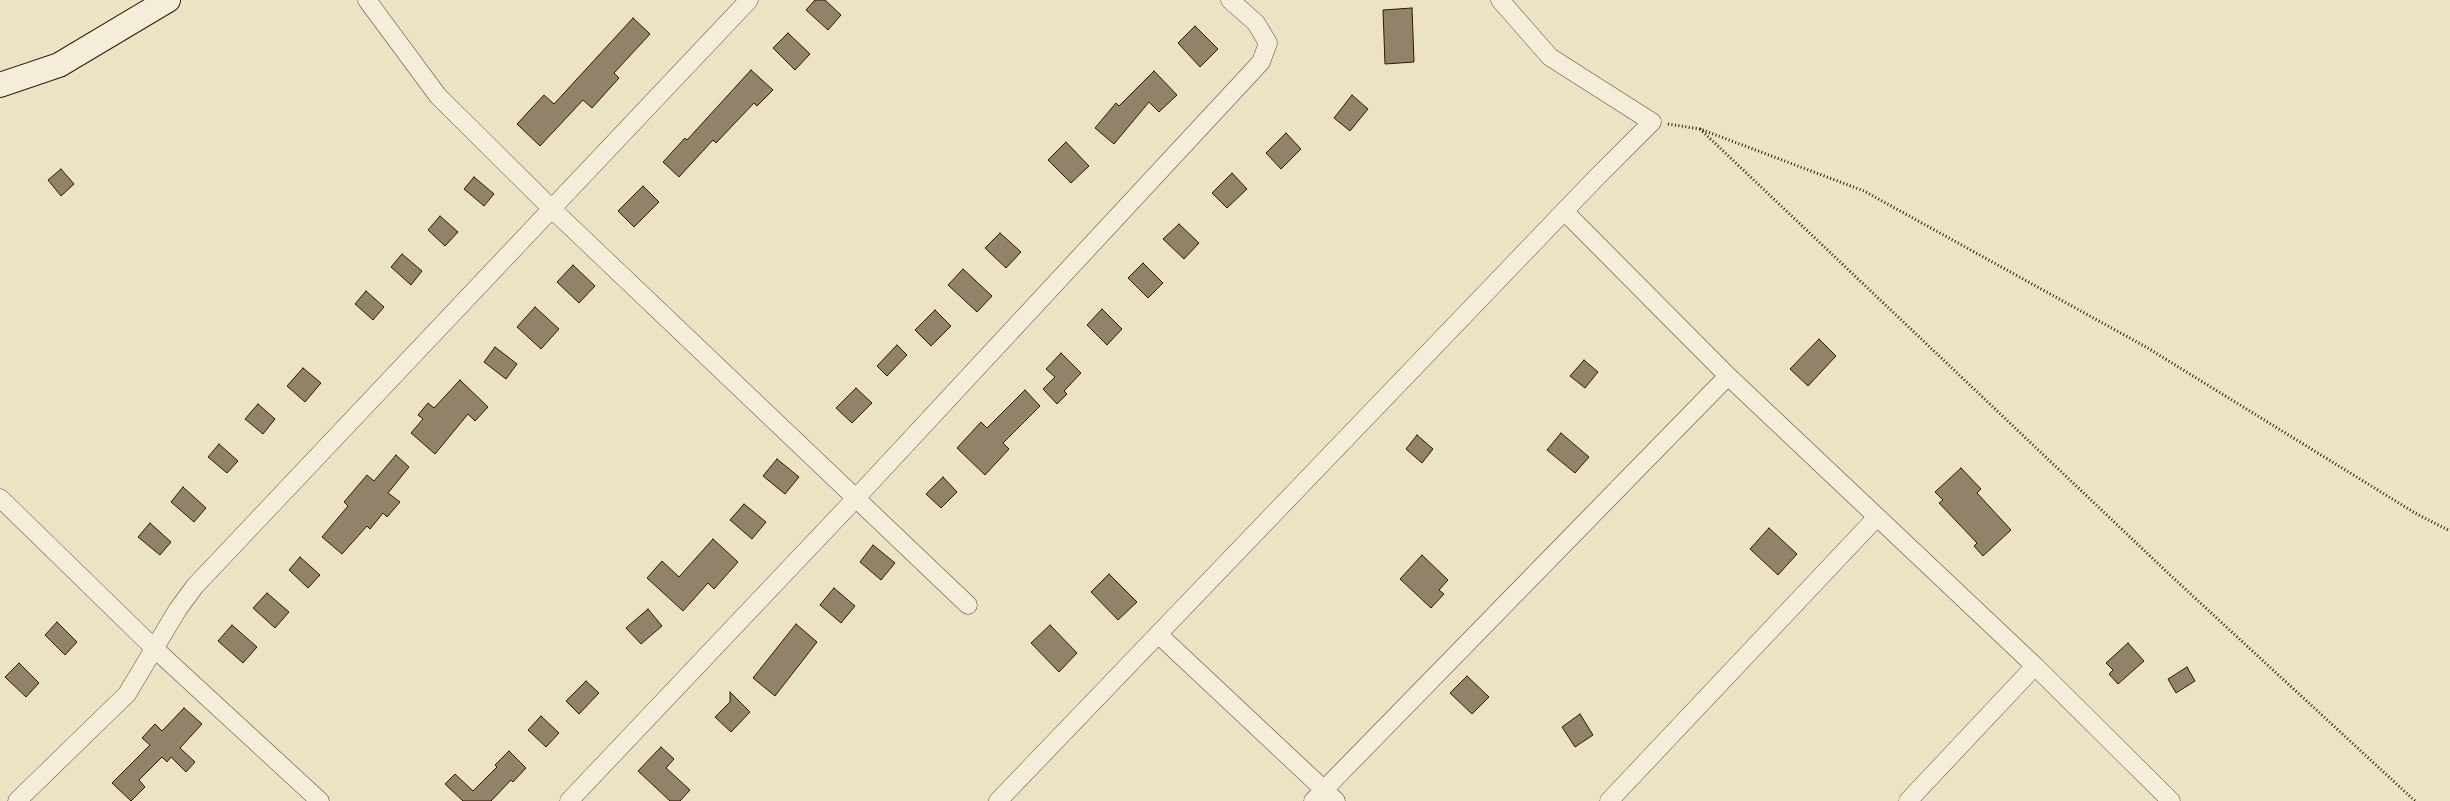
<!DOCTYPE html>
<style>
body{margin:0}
canvas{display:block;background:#ece3c4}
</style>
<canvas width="2450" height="801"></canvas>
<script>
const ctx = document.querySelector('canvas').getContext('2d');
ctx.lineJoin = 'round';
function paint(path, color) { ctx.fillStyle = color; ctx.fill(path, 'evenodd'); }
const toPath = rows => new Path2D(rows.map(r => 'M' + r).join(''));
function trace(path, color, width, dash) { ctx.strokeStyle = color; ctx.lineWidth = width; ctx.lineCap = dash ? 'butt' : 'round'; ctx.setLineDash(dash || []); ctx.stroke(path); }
const building = toPath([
 [815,0,825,0,841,15,828,30,806,10,815,0],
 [1412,8,1414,62,1385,64,1383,10,1412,8],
 [633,18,650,34,614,73,619,78,592,108,583,100,540,146,517,124,544,95,554,104,633,18],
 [1195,26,1218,49,1200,67,1178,43,1195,26],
 [788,33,810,54,795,70,773,48,788,33],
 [751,70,773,90,757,106,754,103,716,143,713,140,679,177,663,162,685,138,687,140,751,70],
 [1154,71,1177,95,1159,112,1149,102,1114,144,1095,128,1116,103,1119,106,1154,71],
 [1352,95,1368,109,1350,131,1334,118,1352,95],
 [1286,133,1301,149,1281,169,1266,153,1286,133],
 [1066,142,1089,166,1071,183,1048,160,1066,142],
 [61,169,74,184,61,196,48,180,61,169],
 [1232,173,1247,189,1227,208,1212,193,1232,173],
 [474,177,494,194,484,206,464,189,474,177],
 [643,186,659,202,634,227,618,211,643,186],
 [440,216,458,232,445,246,428,230,440,216],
 [1179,224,1199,243,1184,259,1163,239,1179,224],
 [1000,233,1021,252,1006,268,985,248,1000,233],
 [402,254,422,271,411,285,391,267,402,254],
 [1143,263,1163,283,1148,298,1128,278,1143,263],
 [573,265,595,286,579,303,557,282,573,265],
 [963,269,992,296,977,312,948,285,963,269],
 [366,291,384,307,373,320,355,304,366,291],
 [535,307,559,329,541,349,517,327,535,307],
 [1102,309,1122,329,1107,345,1087,325,1102,309],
 [935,310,951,326,931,346,915,330,935,310],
 [1819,339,1836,356,1808,386,1790,369,1819,339],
 [897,345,907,355,887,376,877,366,897,345],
 [495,347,517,364,506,379,484,362,495,347],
 [1061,353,1081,373,1064,391,1067,394,1057,404,1043,389,1055,377,1046,369,1061,353],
 [1584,360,1598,372,1585,388,1570,376,1584,360],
 [303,368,321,383,305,402,287,386,303,368],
 [460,380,488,407,475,421,468,414,435,454,411,433,423,419,418,415,428,403,434,408,460,380],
 [856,388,872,403,852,423,836,408,856,388],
 [1025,390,1040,406,1003,443,1009,449,985,475,957,448,981,422,987,428,1025,390],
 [258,404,275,419,263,434,245,419,258,404],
 [1561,433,1589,457,1575,473,1547,450,1561,433],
 [1417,435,1433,449,1422,463,1406,449,1417,435],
 [219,444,238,461,227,473,208,457,219,444],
 [396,455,409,467,388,493,400,502,387,517,383,513,370,529,367,526,342,554,322,537,348,506,344,502,367,475,374,481,396,455],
 [777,459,799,477,785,494,763,476,777,459],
 [1961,468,1981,489,1977,493,2011,530,1983,556,1974,546,1977,543,1939,503,1943,500,1935,492,1961,468],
 [943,477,957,492,941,508,926,494,943,477],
 [183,487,206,508,194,522,171,502,183,487],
 [744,504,766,522,752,539,730,520,744,504],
 [150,523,171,542,160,555,138,537,150,523],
 [1769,528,1797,554,1778,575,1750,549,1769,528],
 [713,539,738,562,714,589,708,583,683,611,647,578,662,561,679,577,713,539],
 [873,545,895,563,881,580,860,562,873,545],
 [1422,555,1448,580,1439,590,1444,594,1431,608,1400,579,1422,555],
 [300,557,320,575,308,588,289,570,300,557],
 [1109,574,1137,602,1118,620,1091,592,1109,574],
 [834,588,855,606,841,623,820,605,834,588],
 [267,593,289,612,275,628,253,608,267,593],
 [648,609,662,626,641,644,626,628,648,609],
 [57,622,77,642,65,655,45,635,57,622],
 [796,624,817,642,775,696,753,678,796,624],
 [232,625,257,647,243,663,218,641,232,625],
 [1050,625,1077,653,1059,672,1031,643,1050,625],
 [2128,643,2144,661,2118,684,2109,674,2113,670,2106,663,2128,643],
 [19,663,39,683,26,697,5,677,19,663],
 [2187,667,2195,681,2176,693,2168,679,2187,667],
 [1467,676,1489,697,1472,714,1450,693,1467,676],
 [586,681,599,693,579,714,566,701,586,681],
 [730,692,750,712,731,732,715,717,730,702,730,692],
 [184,708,202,724,180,748,195,762,186,772,171,757,167,762,162,757,139,780,145,787,131,801,112,783,150,745,142,738,155,724,162,731,184,708],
 [1580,714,1593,735,1575,747,1562,727,1580,714],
 [541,716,559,733,546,747,528,730,541,716],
 [661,747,674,759,666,768,690,790,680,801,670,801,638,771,661,747],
 [509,751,526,768,513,782,511,780,491,801,463,801,445,784,455,774,473,791,497,767,495,765,509,751]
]);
paint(building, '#928269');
trace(building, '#301906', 1);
const street = toPath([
 [367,0,438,96,551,208,968,605],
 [1564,211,1728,376,2035,666,2171,801],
 [0,498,155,649,320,801],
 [1158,634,1336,801],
 [17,801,127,694,178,609,195,586,749,0],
 [569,801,857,497,1261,62,1268,43,1256,23,1230,0],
 [998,801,1597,177,1652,122,1550,57,1500,0],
 [1313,801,1728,376],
 [1609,801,1877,517],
 [1908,801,2035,666]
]);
const secondary = toPath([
 [0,85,59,65,168,0]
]);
trace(street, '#5f4c36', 19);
trace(secondary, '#301906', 26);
trace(toPath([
 [1668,124,1700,129,1864,191,2146,347,2415,513,2450,531],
 [1700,129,2169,574,2415,801]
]), '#301906', 3, [1, 2.5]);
trace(street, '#f3edd9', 18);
trace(secondary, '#f3edd9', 24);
</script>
